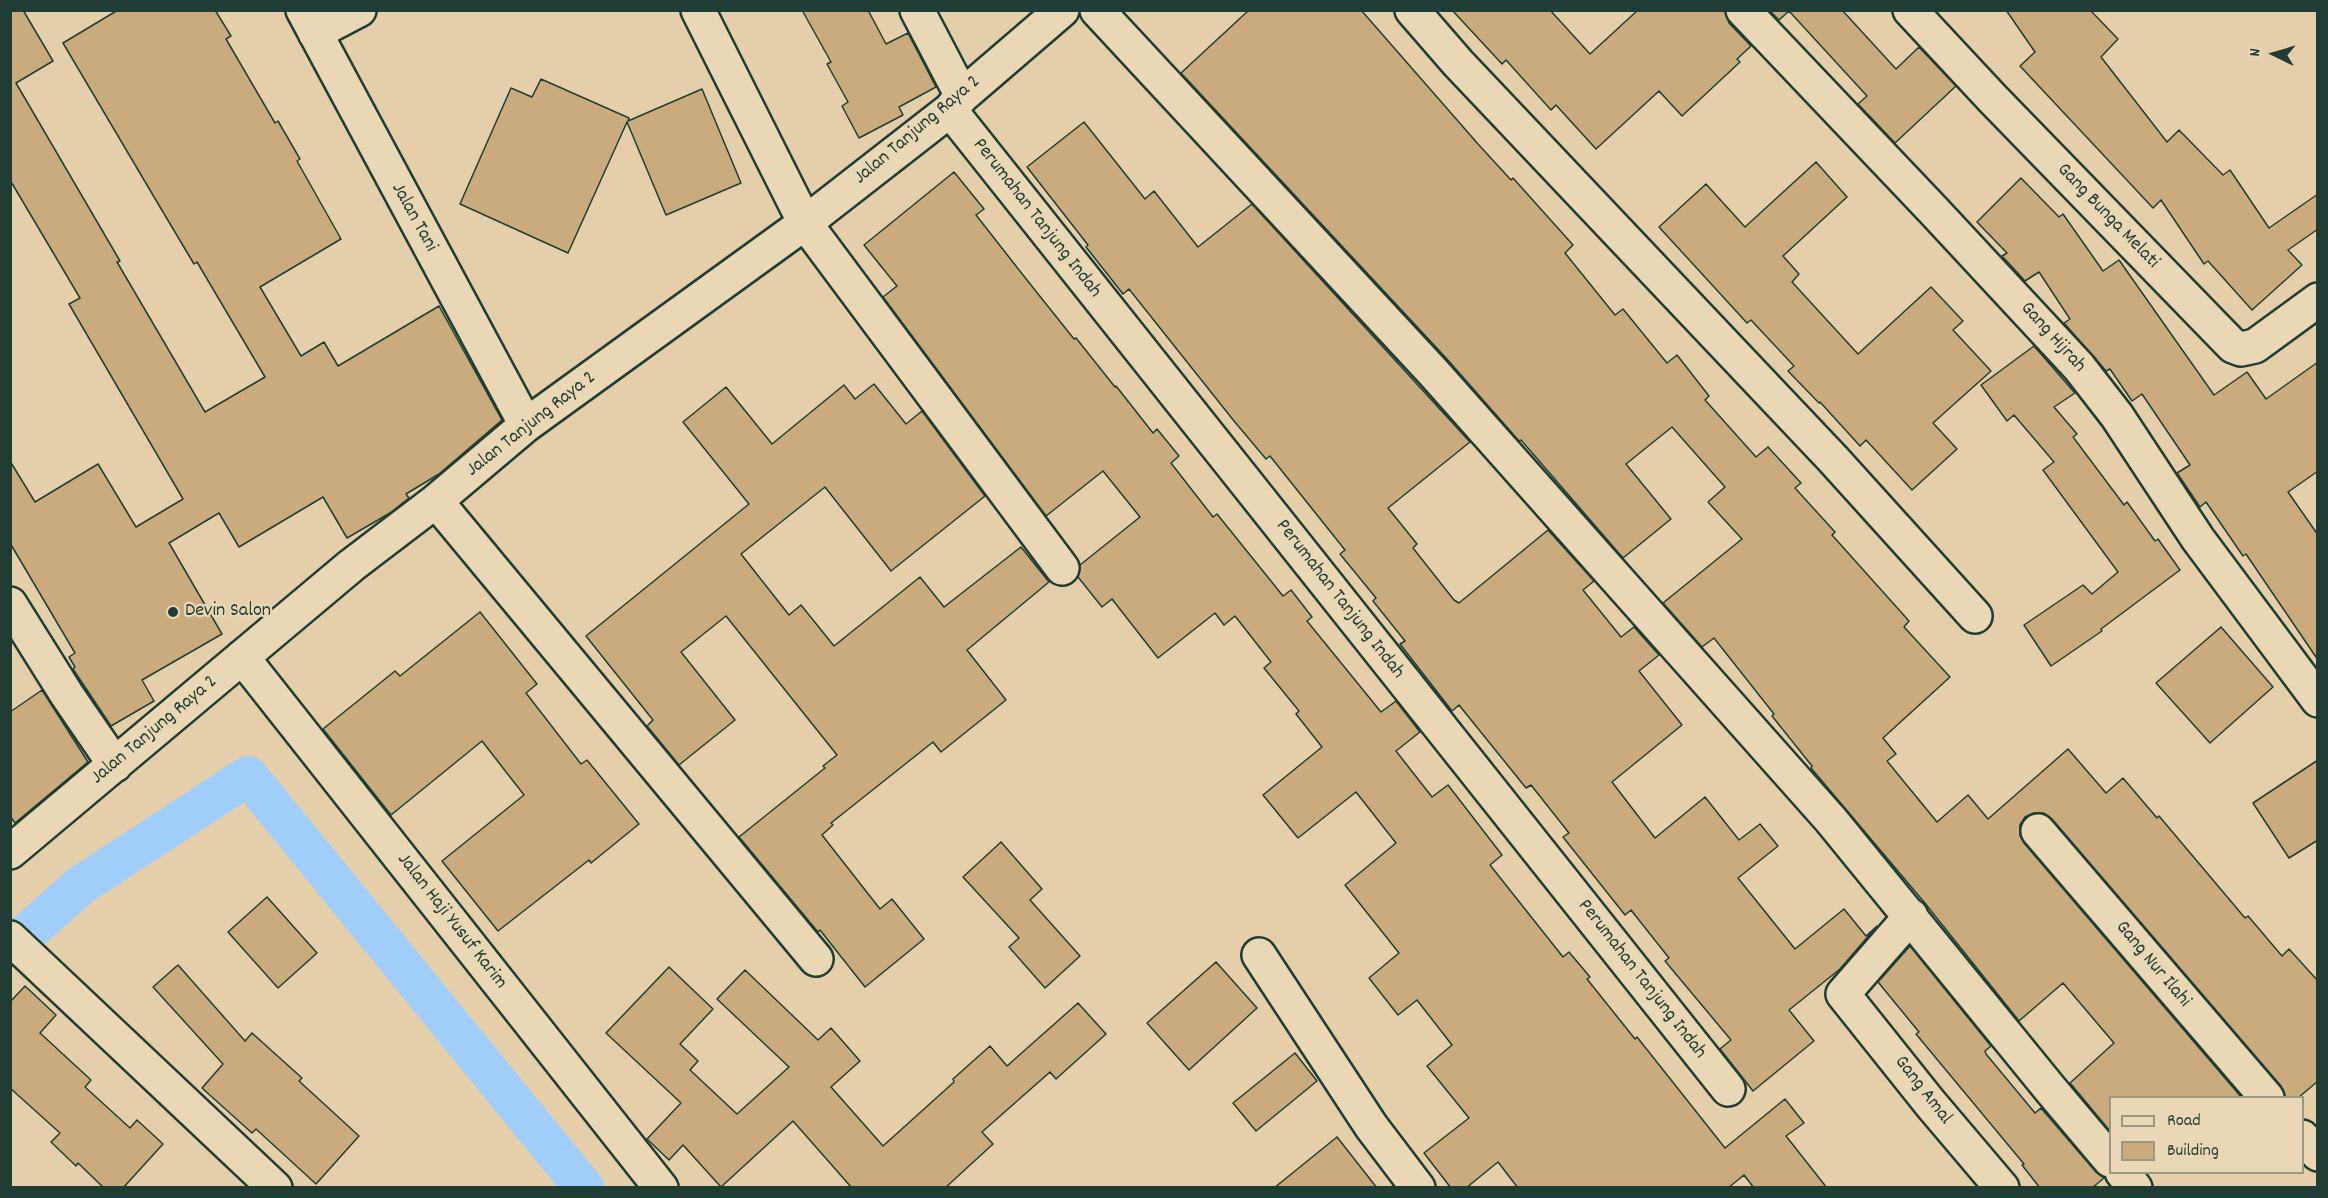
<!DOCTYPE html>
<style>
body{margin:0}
#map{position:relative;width:2328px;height:1198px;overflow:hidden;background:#e4cfaa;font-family:Dekko,sans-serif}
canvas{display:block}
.frame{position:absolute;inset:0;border:12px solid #1f3d34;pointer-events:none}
.legend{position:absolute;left:2109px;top:1096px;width:195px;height:78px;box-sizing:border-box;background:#ead7b5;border:2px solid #999981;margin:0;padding:8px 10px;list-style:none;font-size:18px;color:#1f3d34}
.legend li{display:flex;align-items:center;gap:12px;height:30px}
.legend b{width:30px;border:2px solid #999981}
.north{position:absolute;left:2244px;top:24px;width:60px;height:60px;-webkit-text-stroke:4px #ead7b5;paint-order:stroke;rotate:275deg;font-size:16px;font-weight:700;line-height:24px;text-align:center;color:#1f3d34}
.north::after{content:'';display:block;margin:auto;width:21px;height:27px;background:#1f3d34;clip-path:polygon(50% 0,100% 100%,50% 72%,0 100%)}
</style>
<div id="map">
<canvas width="2328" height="1198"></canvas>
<div class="frame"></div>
<ul class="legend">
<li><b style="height:8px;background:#ead7b5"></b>Road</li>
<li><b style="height:16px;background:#caab7e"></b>Building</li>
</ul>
<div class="north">N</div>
</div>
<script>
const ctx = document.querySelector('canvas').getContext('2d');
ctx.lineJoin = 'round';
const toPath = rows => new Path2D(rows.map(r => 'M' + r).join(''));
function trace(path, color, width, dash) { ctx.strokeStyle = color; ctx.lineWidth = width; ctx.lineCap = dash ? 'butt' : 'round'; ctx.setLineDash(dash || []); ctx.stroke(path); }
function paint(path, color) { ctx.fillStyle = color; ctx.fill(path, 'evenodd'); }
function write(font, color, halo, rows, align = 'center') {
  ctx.font = font + ' Dekko,sans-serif'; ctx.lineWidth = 4.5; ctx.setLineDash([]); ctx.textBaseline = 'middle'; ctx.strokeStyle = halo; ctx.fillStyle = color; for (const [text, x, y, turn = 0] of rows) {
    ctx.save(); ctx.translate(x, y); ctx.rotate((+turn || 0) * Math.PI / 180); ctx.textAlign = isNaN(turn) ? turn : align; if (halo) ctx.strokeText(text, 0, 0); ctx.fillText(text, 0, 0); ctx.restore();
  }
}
trace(toPath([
 [10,948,81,885,248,776,584,1188]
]), '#a1cefb', 40);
const building = toPath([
 [10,10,23,10,53,61,16,83,120,261,117,262,205,412,265,377,197,262,194,264,160,207,63,43,118,10,215,10,231,36,226,39,275,123,278,121,300,159,297,161,341,239,260,287,301,356,324,342,338,366,439,306,502,420,439,474,406,494,409,498,390,513,347,538,323,497,239,547,219,513,169,543,222,634,142,680,154,701,111,726,73,669,75,667,69,657,75,653,10,543,10,461,35,502,98,464,136,527,183,499,69,304,80,298,10,180,10,10],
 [802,10,868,10,886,44,908,33,936,87,899,107,903,115,859,138,842,106,848,102,827,64,831,62,802,10],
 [1249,10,1361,10,1478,144,1511,180,1513,178,1573,245,1565,253,1615,315,1623,309,1667,363,1677,355,1709,396,1705,400,1756,457,1768,447,1801,483,1795,488,1835,532,1832,535,1909,621,1904,627,1950,677,1883,738,1896,754,1887,761,1937,822,1968,795,1988,819,2068,749,2106,793,2123,778,2157,818,2159,816,2245,918,2248,916,2282,956,2289,949,2318,981,2318,1081,2298,1098,2285,1098,2281,1086,2052,819,2044,813,2034,813,2025,817,2020,825,2020,835,2024,843,2242,1098,2110,1098,2110,1131,2070,1083,2114,1043,2063,983,2019,1021,1924,902,1811,768,1812,766,1772,716,1774,714,1714,638,1702,647,1663,603,1742,539,1708,502,1725,487,1672,427,1626,464,1671,519,1623,558,1521,440,1519,441,1447,359,1181,73,1249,10],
 [1452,10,1550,10,1590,54,1638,10,1725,10,1729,23,1751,46,1737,59,1740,62,1682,116,1659,91,1596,149,1556,105,1551,110,1506,60,1502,64,1452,10],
 [1769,10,1842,10,1896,69,1919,47,1956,86,1895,143,1858,104,1867,96,1789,11,1779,20,1769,10],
 [2006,10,2090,10,2118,39,2101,57,2167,142,2179,130,2223,175,2230,170,2269,228,2318,194,2318,229,2288,250,2302,265,2252,310,2208,261,2204,264,2161,200,2153,208,2020,66,2035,52,2006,10],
 [541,79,629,118,628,121,702,89,741,183,666,215,627,122,568,253,460,204,511,88,532,97,541,79],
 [1084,122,1145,199,1154,191,1198,247,1252,204,1470,442,1388,508,1417,544,1413,548,1454,600,1459,603,1548,530,1594,581,1583,590,1621,637,1634,627,1659,655,1639,671,1682,725,1612,782,1655,838,1705,797,1739,840,1760,824,1778,846,1738,878,1795,949,1844,909,1866,936,1877,926,1840,969,1789,1010,1814,1041,1753,1091,1720,1049,1731,1040,1665,961,1669,958,1631,910,1625,915,1563,837,1569,833,1531,785,1526,788,1459,705,1452,711,1400,644,1405,641,1373,601,1376,598,1340,554,1345,550,1270,456,1266,459,1234,421,1129,289,1123,294,1086,247,1088,245,1027,167,1084,122],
 [1816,162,1847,197,1783,256,1799,274,1792,282,1858,354,1931,287,1963,321,1953,330,1991,371,1933,423,1957,449,1912,490,1866,440,1860,446,1820,402,1819,403,1788,371,1794,366,1751,320,1747,323,1659,227,1706,184,1745,227,1816,162],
 [954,172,984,209,976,215,1023,275,1074,339,1076,338,1115,387,1116,386,1153,433,1157,429,1179,456,1171,463,1213,517,1217,514,1283,596,1291,590,1312,617,1307,621,1381,712,1396,701,1420,732,1396,751,1432,797,1448,785,1502,855,1490,865,1563,957,1569,952,1590,977,1587,979,1635,1039,1637,1037,1725,1148,1785,1099,1804,1123,1786,1136,1827,1188,1754,1188,1744,1175,1728,1188,1518,1188,1498,1162,1466,1188,1451,1188,1424,1153,1469,1118,1427,1066,1452,1045,1417,1000,1398,1015,1369,978,1399,953,1345,885,1396,843,1356,792,1298,838,1263,795,1322,747,1296,714,1299,711,1264,668,1271,662,1235,616,1224,625,1215,613,1158,658,1112,599,1102,607,1078,577,1080,565,1140,517,1103,471,1046,516,883,297,897,286,864,245,954,172],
 [2021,178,2059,217,2063,214,2103,271,2119,260,2214,395,2247,372,2266,399,2318,362,2318,471,2288,492,2318,535,2318,660,2246,554,2243,556,2206,502,2200,507,2177,473,2190,465,2142,394,2132,401,2110,369,2106,371,2064,323,2070,319,2039,272,2025,281,2002,256,2007,253,1977,222,2021,178],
 [2034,346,2075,393,2054,407,2077,434,2073,437,2124,505,2127,502,2155,541,2158,539,2180,570,2101,629,2102,631,2051,666,2024,625,2083,585,2092,594,2118,572,2043,470,2054,462,2014,415,2007,421,1981,385,2034,346],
 [874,384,906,424,922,411,985,496,891,571,825,487,741,554,789,615,801,605,834,646,920,577,944,607,1021,547,1049,582,967,650,1006,700,941,752,933,742,831,823,833,825,822,835,880,909,892,899,924,939,865,987,820,930,818,932,739,837,825,768,823,766,837,755,726,616,681,652,735,720,679,765,647,726,653,720,586,636,749,504,683,422,726,387,772,444,844,385,855,399,874,384],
 [480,612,537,684,526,693,581,764,587,760,639,824,591,863,589,860,498,931,442,861,524,795,482,741,391,815,323,729,395,671,400,676,480,612],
 [2221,627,2273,687,2210,743,2156,683,2221,627],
 [42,690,88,762,15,823,10,816,10,712,42,690],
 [2318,760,2318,840,2289,858,2253,803,2318,760],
 [1001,842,1042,889,1030,900,1080,956,1045,988,1009,947,1019,938,963,877,1001,842],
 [267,897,317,953,278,988,228,932,267,897],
 [1910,946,1991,1046,1985,1051,1986,1054,2035,1113,2041,1108,2096,1172,2104,1178,2092,1188,2040,1188,2022,1165,2024,1164,1916,1034,1919,1032,1878,982,1910,946],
 [1216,962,1257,1008,1189,1070,1147,1023,1216,962],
 [178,965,245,1041,252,1033,302,1078,299,1081,359,1136,316,1184,256,1129,252,1133,202,1088,223,1064,153,987,178,965],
 [669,967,713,1009,680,1044,698,1061,690,1070,737,1114,789,1067,717,999,745,970,818,1040,831,1028,860,1061,831,1087,883,1146,954,1082,953,1079,990,1046,1007,1066,1078,1003,1106,1034,1056,1079,1050,1072,982,1132,993,1144,945,1188,852,1188,793,1121,721,1187,683,1145,669,1160,647,1139,681,1103,606,1033,669,967],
 [25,986,56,1015,40,1033,91,1080,85,1087,130,1128,137,1120,163,1144,123,1188,104,1188,78,1163,76,1166,51,1142,60,1133,10,1088,10,1002,25,986],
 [1295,1053,1317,1081,1256,1131,1233,1103,1295,1053],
 [1337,1137,1377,1188,1274,1188,1337,1137]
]);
paint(building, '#caab7e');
trace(building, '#1f3d34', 1.5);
const minor = toPath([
 [303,10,526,425],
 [698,10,805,223,1062,568],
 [917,10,962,96],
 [1097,10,1433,372,1831,820,2051,1090,2110,1160],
 [1412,10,1458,63,1833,459,1975,616],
 [1743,10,1934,211,2079,367,2117,416,2198,539,2318,700],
 [1910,10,1993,99,2233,346,2241,349,2255,346,2318,300],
 [315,33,359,10],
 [950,110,1728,1089],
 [436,501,816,959],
 [10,604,67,695,115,765],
 [242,657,661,1188],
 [2038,831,2267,1098],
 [10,852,352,565,436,501,526,425,805,223,950,110,962,96,1062,10],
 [1911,916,1843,994,1930,1103,2002,1188],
 [10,938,275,1188],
 [1259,955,1371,1126,1418,1188],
 [2302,1137,2318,1154],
 [2122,1172,2135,1188]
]);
trace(minor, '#1f3d34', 38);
trace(minor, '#ead7b5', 33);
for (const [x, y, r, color] of [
 [173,612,6,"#1f3d34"]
]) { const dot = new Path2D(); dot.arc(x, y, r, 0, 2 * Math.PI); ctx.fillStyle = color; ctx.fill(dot); trace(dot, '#ead7b5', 2); }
write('20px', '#1f3d34', '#ead7b5', [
 ["Jalan Tanjung Raya 2",918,131,-40],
 ["Gang Bunga Melati",2107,217,46],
 ["Jalan Tani",413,218,61],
 ["Perumahan Tanjung Indah",1036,219,52],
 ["Gang Hijrah",2052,338,48],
 ["Jalan Tanjung Raya 2",532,425,-38],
 ["Perumahan Tanjung Indah",1339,600,52],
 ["Jalan Tanjung Raya 2",155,731,-40],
 ["Jalan Haji Yusuf Karim",451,922,52],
 ["Gang Nur Ilahi",2152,965,50],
 ["Perumahan Tanjung Indah",1641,980,52],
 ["Gang Amal",1922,1091,52]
]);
write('20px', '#1f3d34', '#ead7b5', [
 ["Devin Salon",185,612]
], 'left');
</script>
